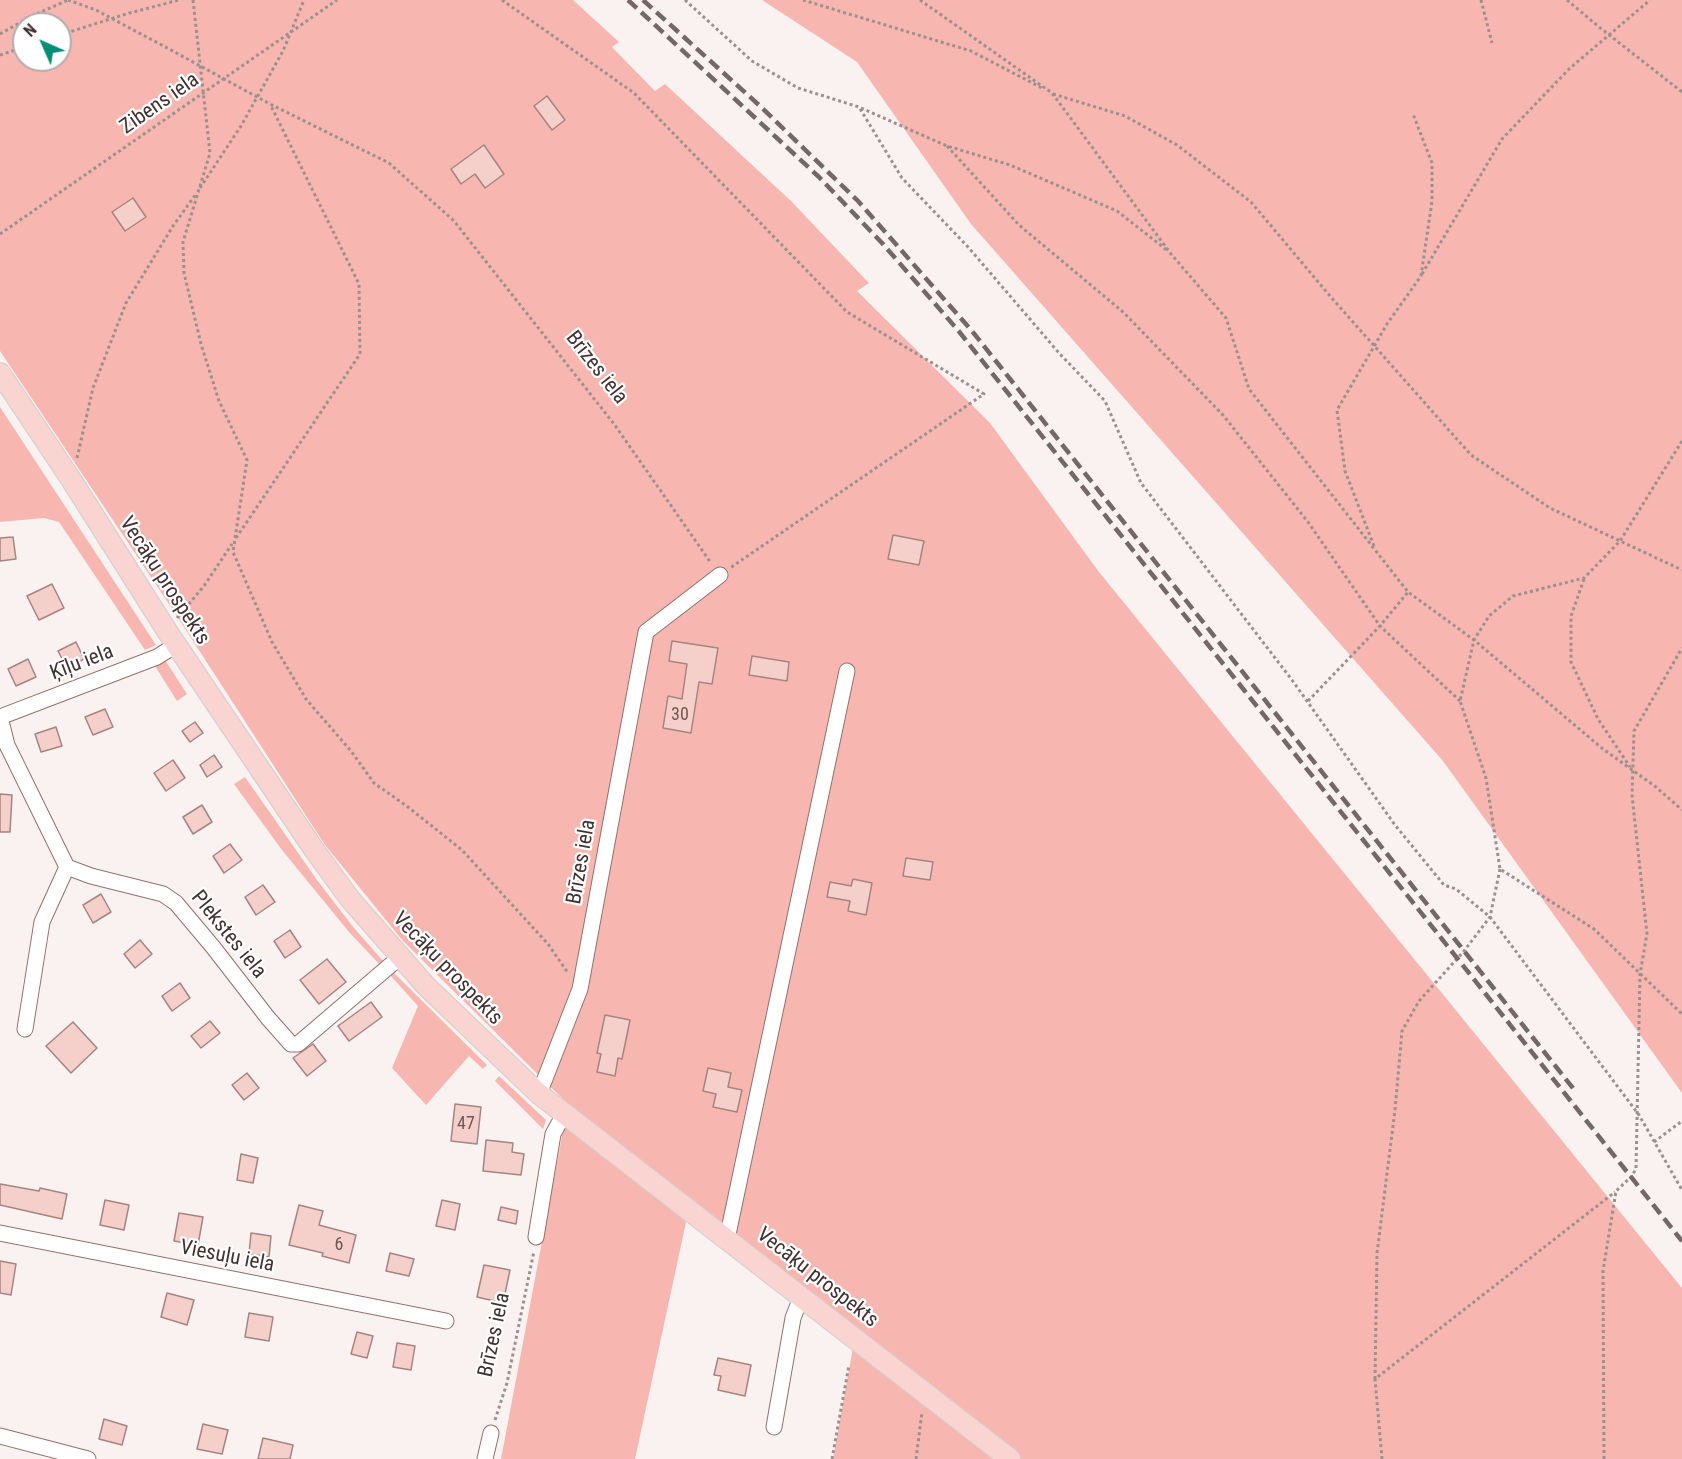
<!DOCTYPE html>
<meta charset="utf-8">
<style>
body{margin:0}
#map{position:relative;width:1682px;height:1459px;overflow:hidden;background:#faf2f1;font-family:"Roboto Condensed",sans-serif}
canvas{display:block}
.north{position:absolute;left:12px;top:12px;width:60px;height:60px;box-sizing:border-box;background:#fff;border:2px solid #b3adad;border-radius:50%;rotate:315deg;font-size:16px;font-weight:700;line-height:24px;text-align:center;color:#413231}
.north::after{content:'';display:block;margin:auto;width:21px;height:27px;background:#018d76;clip-path:polygon(50% 0,100% 100%,50% 72%,0 100%)}
</style>
<div id="map">
<canvas width="1682" height="1459"></canvas>
<div class="north">N</div>
</div>
<script>
const ctx = document.querySelector('canvas').getContext('2d');
ctx.lineJoin = 'round';
function paint(path, color) { ctx.fillStyle = color; ctx.fill(path, 'evenodd'); }
const toPath = rows => new Path2D(rows.map(r => 'M' + r).join(''));
function trace(path, color, width, dash) { ctx.strokeStyle = color; ctx.lineWidth = width; ctx.lineCap = dash ? 'butt' : 'round'; ctx.setLineDash(dash || []); ctx.stroke(path); }
function write(font, color, halo, rows, align = 'center') {
  ctx.font = font + ' "Roboto Condensed",sans-serif'; ctx.lineWidth = 4.5; ctx.setLineDash([]); ctx.textBaseline = 'middle'; ctx.strokeStyle = halo; ctx.fillStyle = color; for (const [text, x, y, turn = 0] of rows) {
    ctx.save(); ctx.translate(x, y); ctx.rotate((+turn || 0) * Math.PI / 180); ctx.textAlign = isNaN(turn) ? turn : align; if (halo) ctx.strokeText(text, 0, 0); ctx.fillText(text, 0, 0); ctx.restore();
  }
}
paint(toPath([
 [0,0,573,0,619,42,612,47,655,91,665,84,791,201,869,283,857,291,990,423,1099,572,1682,1288,1682,1459,833,1459,856,1331,691,1199,635,1459,501,1459,568,1104,403,941,325,845,171,607,0,351],
 [24,24,60,24,60,60,24,60],
 [762,0,1682,0,1682,1093,1443,761,971,224,857,62],
 [0,407,156,645,145,650,59,522,44,518,0,522],
 [165,660,187,694,177,701,155,666],
 [245,777,317,880,354,928,384,962,381,966,349,932,282,850,234,784],
 [393,972,487,1065,483,1069,469,1056,426,1105,392,1068,418,1006,390,975],
 [499,1076,546,1120,543,1129,495,1081]
]), '#f7b7b0');
const building = toPath([
 [547,96,565,120,552,130,534,106,547,96],
 [484,145,504,174,485,188,475,174,461,184,451,169,484,145],
 [133,198,146,217,125,231,112,212,133,198],
 [893,535,924,541,919,565,888,559,893,535],
 [13,537,16,559,0,561,0,538,13,537],
 [52,584,64,608,39,620,27,596,52,584],
 [672,641,718,648,712,684,699,682,691,733,663,728,668,696,682,699,687,664,669,661,672,641],
 [76,642,84,659,67,668,58,651,76,642],
 [752,656,789,662,787,681,749,675,752,656],
 [28,659,36,677,16,686,8,669,28,659],
 [105,709,113,727,93,735,85,717,105,709],
 [195,722,203,733,190,742,182,731,195,722],
 [56,727,62,746,41,752,35,734,56,727],
 [214,755,222,767,207,777,200,765,214,755],
 [173,760,185,778,166,791,154,773,173,760],
 [0,794,12,795,10,832,0,832,0,794],
 [202,805,212,822,193,834,183,817,202,805],
 [230,844,242,860,224,873,213,856,230,844],
 [906,858,933,862,930,880,903,876,906,858],
 [853,879,872,883,866,915,848,911,850,901,827,897,830,882,851,886,853,879],
 [263,885,275,902,256,915,245,897,263,885],
 [101,894,111,912,93,923,83,905,101,894],
 [290,930,301,947,285,958,274,941,290,930],
 [140,940,152,954,135,968,124,954,140,940],
 [327,959,346,982,319,1004,300,980,327,959],
 [180,983,190,998,172,1011,162,996,180,983],
 [371,1002,382,1017,349,1041,338,1026,371,1002],
 [605,1015,630,1020,622,1059,618,1058,615,1076,597,1072,601,1054,597,1053,605,1015],
 [210,1021,220,1033,201,1048,191,1036,210,1021],
 [73,1022,97,1048,71,1073,46,1046,73,1022],
 [313,1044,326,1061,307,1076,293,1058,313,1044],
 [708,1068,731,1073,728,1087,742,1090,737,1112,713,1107,716,1094,703,1091,708,1068],
 [247,1073,259,1088,244,1100,232,1085,247,1073],
 [455,1104,481,1107,477,1144,451,1141,455,1104],
 [486,1140,513,1143,512,1152,524,1154,521,1175,483,1171,486,1140],
 [241,1154,258,1158,253,1183,237,1180,241,1154],
 [0,1184,39,1191,40,1188,67,1194,62,1219,0,1205,0,1184],
 [105,1200,129,1205,124,1230,100,1225,105,1200],
 [442,1200,460,1204,455,1230,436,1226,442,1200],
 [299,1205,323,1211,319,1225,356,1235,349,1263,322,1256,323,1253,289,1245,299,1205],
 [501,1207,518,1211,516,1224,498,1220,501,1207],
 [179,1213,203,1217,198,1245,174,1241,179,1213],
 [251,1233,271,1236,269,1257,249,1254,251,1233],
 [390,1253,414,1259,409,1276,386,1271,390,1253],
 [0,1261,16,1264,11,1295,0,1293,0,1261],
 [484,1265,510,1270,503,1303,477,1297,484,1265],
 [167,1293,194,1300,187,1325,161,1317,167,1293],
 [249,1313,273,1317,269,1341,245,1337,249,1313],
 [357,1332,373,1336,367,1358,351,1354,357,1332],
 [397,1343,415,1346,411,1370,393,1367,397,1343],
 [718,1358,751,1365,745,1396,718,1390,721,1376,714,1375,718,1358],
 [104,1419,127,1426,122,1445,99,1439,104,1419],
 [203,1424,228,1430,222,1454,197,1449,203,1424],
 [263,1438,293,1445,290,1459,258,1459,263,1438]
]);
paint(building, '#f5cfca');
trace(building, '#a78480', 1.5);
const minor = toPath([
 [0,717,7,745,67,867,91,876,163,894,176,903,213,947,268,1018,291,1044,298,1044,400,957],
 [0,717,157,657,176,645],
 [25,1029,42,922,67,867],
 [539,1094,580,989,646,632,720,575],
 [0,1233,446,1321],
 [536,1237,553,1134,564,1114],
 [727,1239,847,671],
 [774,1427,793,1318,801,1297],
 [0,1436,88,1459],
 [485,1459,491,1433]
]);
const major = toPath([
 [0,373,72,481,167,631,315,851,350,899,426,986,539,1094,1010,1459]
]);
trace(minor, '#93716d', 17);
trace(major, '#d1cece', 22);
trace(toPath([
 [68,0,96,10,171,50,270,104,389,163,454,221,614,424,711,563],
 [193,0,210,153,183,242,184,273,201,344,219,401,247,460,233,552,272,642,306,699,351,751,374,783,408,807,462,850,548,944,568,973],
 [502,0,634,93,847,312,984,394,730,568],
 [685,0,752,61,798,88,859,107,902,178,968,247,1059,353,1105,401,1141,483,1292,680,1395,825,1444,885,1456,889,1490,917,1639,1115,1682,1190],
 [803,0,971,51,1042,88],
 [920,0,1052,93,1171,254,1226,318,1249,389,1408,592,1474,640,1460,701,1486,778,1500,869,1594,929,1682,1014],
 [1481,0,1492,43],
 [1567,0,1599,27,1682,92],
 [0,34,32,16,68,0],
 [60,35,126,14,179,0],
 [0,55,24,47],
 [1053,94,1125,116,1177,145,1251,202,1330,296,1471,455,1550,508,1682,570],
 [861,108,947,146,1010,165,1117,211,1168,251],
 [947,146,1019,225,1123,312,1223,415,1308,522,1380,626,1460,701],
 [200,188,241,126,283,51,304,0],
 [0,234,337,0],
 [1422,274,1502,139,1569,69,1650,0],
 [1682,441,1620,541,1584,578,1513,596,1489,616,1474,640,1603,749,1656,787,1682,810],
 [77,458,93,388,126,303,173,226,196,194],
 [236,538,360,354,359,284,271,106],
 [1374,546,1345,471,1337,410,1387,324,1421,276,1432,201,1432,163,1413,114],
 [1584,579,1571,616,1571,662,1598,719,1630,767],
 [177,618,204,586,232,544],
 [1308,701,1380,626,1408,592],
 [1654,1142,1682,1121],
 [1375,1379,1377,1253,1395,1110,1402,1031,1419,1001,1464,951,1490,917,1500,869],
 [495,1420,507,1383,534,1251],
 [832,1459,849,1365],
 [916,1459,922,1412],
 [1382,1459,1375,1379,1615,1192],
 [1604,1459,1603,1271,1616,1191,1631,1177,1636,1169,1640,974,1647,934,1632,795,1634,731,1682,648]
]), '#9c908f', 3, [3, 3]);
trace(minor, '#fff', 15);
trace(major, '#fad4d0', 20);
trace(toPath([
 [628,0,819,177,882,243,957,329,1682,1241],
 [643,0,760,106,858,201,972,331,1576,1092]
]), '#746766', 4.5, [12, 6]);
write('18px', '#6e5957', null, [
 ["30",680,715],
 ["47",466,1124],
 ["6",339,1245]
]);
write('21px', '#413231', '#fff', [
 ["Zibens iela",160,104,-35],
 ["Brīzes iela",596,368,52],
 ["Vecāķu prospekts",164,581,57],
 ["Ķīļu iela",82,663,-21],
 ["Brīzes iela",582,862,-80],
 ["Plekstes iela",228,935,51],
 ["Vecāķu prospekts",447,969,46],
 ["Viesuļu iela",227,1257,11],
 ["Vecāķu prospekts",817,1278,38],
 ["Brīzes iela",495,1335,-78]
]);
</script>
